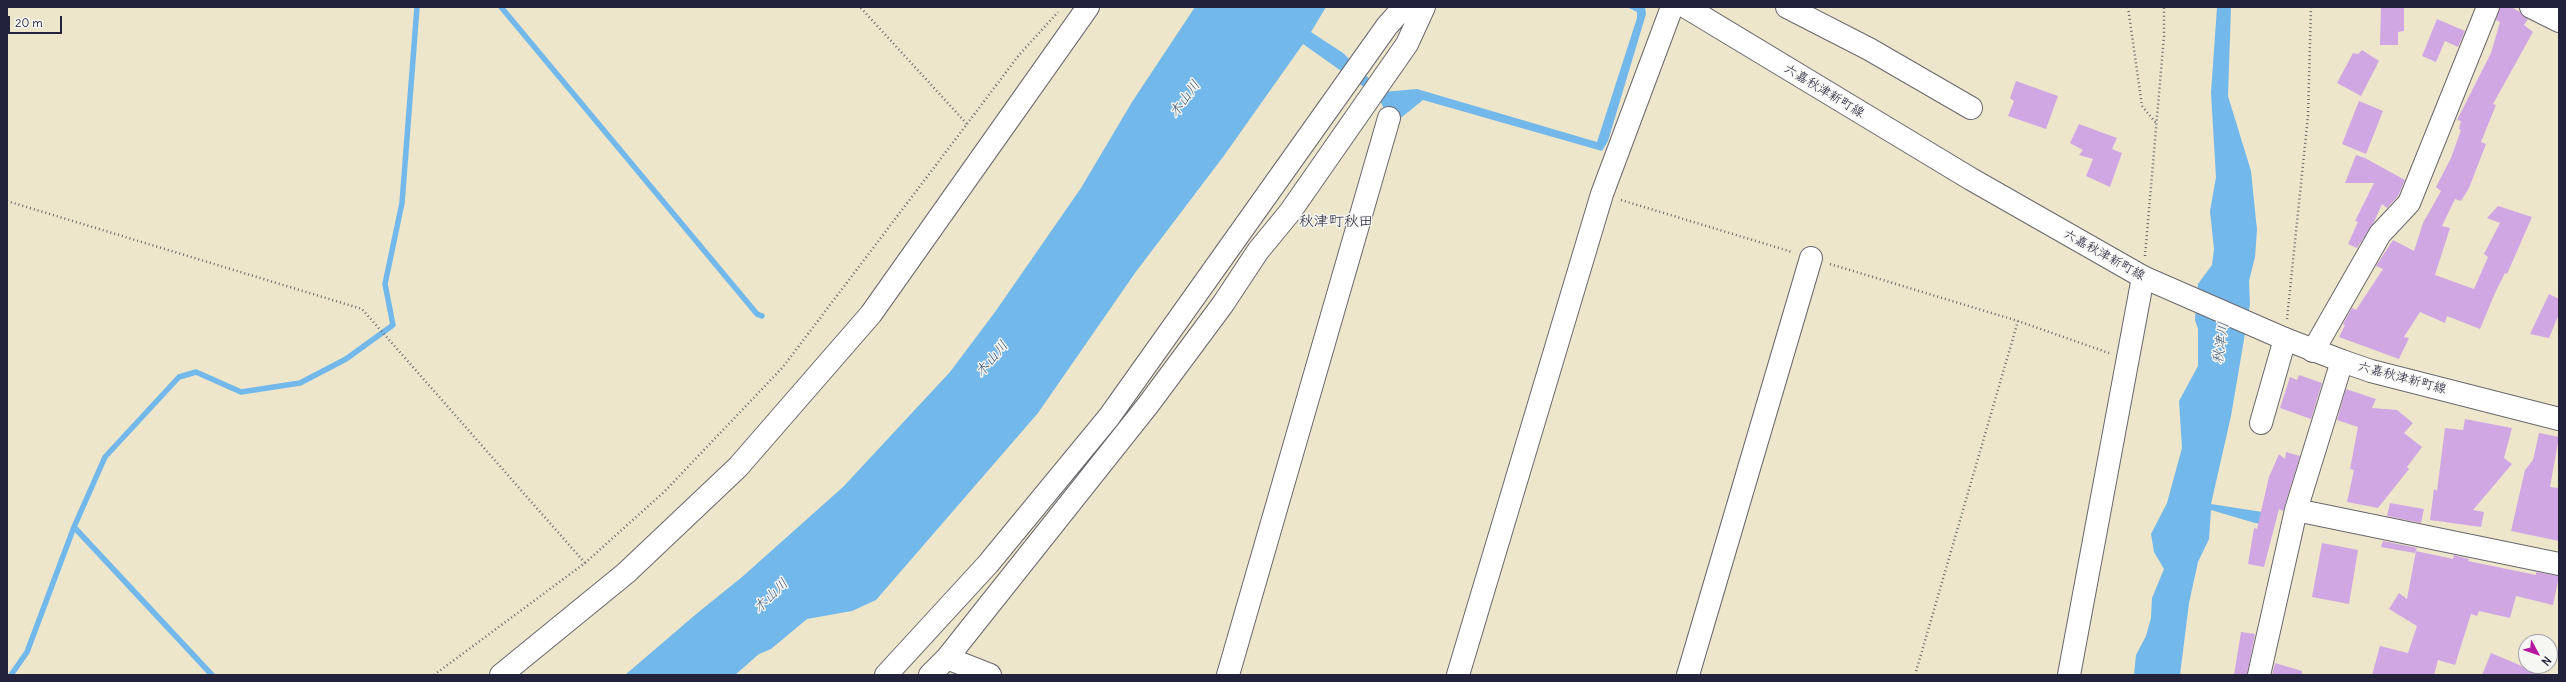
<!DOCTYPE html>
<meta charset="utf-8">
<style>
body{margin:0}
#map{position:relative;width:2566px;height:682px;overflow:hidden;background:#ede6cb;font-family:Delius,sans-serif}
canvas{display:block}
.frame{position:absolute;inset:0;border:8px solid #22223b;pointer-events:none}
.north{position:absolute;left:2518px;top:634px;width:40px;height:40px;box-sizing:border-box;background:#f6f6f2;border:1px solid #a1a1a9;border-radius:50%;rotate:130deg;font-size:11px;font-weight:700;line-height:16px;text-align:center;color:#22223b}
.north::after{content:'';display:block;margin:auto;width:14px;height:18px;background:#b5179e;clip-path:polygon(50% 0,100% 100%,50% 72%,0 100%)}
.scale{position:absolute;left:8px;top:16px;width:54px;height:18px;box-sizing:border-box;border:2px solid #22223b;border-top:0;padding-left:5px;font-size:12px;line-height:14px;white-space:nowrap;color:#22223b;-webkit-text-stroke:3px #f6f6f2;paint-order:stroke}
</style>
<div id="map">
<canvas width="2566" height="682"></canvas>
<div class="frame"></div>
<div class="north">N</div>
<div class="scale">20 m</div>
</div>
<script>
const ctx = document.querySelector('canvas').getContext('2d');
ctx.lineJoin = 'round';
function paint(path, color) { ctx.fillStyle = color; ctx.fill(path, 'evenodd'); }
const toPath = rows => new Path2D(rows.map(r => 'M' + r).join(''));
function trace(path, color, width, dash) { ctx.strokeStyle = color; ctx.lineWidth = width; ctx.lineCap = dash ? 'butt' : 'round'; ctx.setLineDash(dash || []); ctx.stroke(path); }
function write(font, color, halo, rows, align = 'center') {
  ctx.font = font + ' Delius,"Klee One",sans-serif'; ctx.lineWidth = 3; ctx.setLineDash([]); ctx.textBaseline = 'middle'; ctx.strokeStyle = halo; ctx.fillStyle = color; for (const [text, x, y, turn = 0] of rows) {
    ctx.save(); ctx.translate(x, y); ctx.rotate((+turn || 0) * Math.PI / 180); ctx.textAlign = isNaN(turn) ? turn : align; if (halo) ctx.strokeText(text, 0, 0); ctx.fillText(text, 0, 0); ctx.restore();
  }
}
paint(toPath([
 [1195,7,1326,7,1311,32,1343,53,1383,92,1417,89,1597,142,1637,18,1637,12,1627,7,1645,7,1646,14,1608,141,1602,151,1423,100,1397,121,1389,118,1378,97,1303,44,1223,157,1135,273,1038,413,876,600,852,611,807,619,771,649,759,654,735,675,625,675,695,615,742,577,843,487,950,372,995,312,1081,188,1132,102],
 [2217,7,2231,7,2228,96,2251,171,2257,230,2255,257,2249,281,2250,304,2231,416,2211,504,2275,514,2273,525,2255,523,2211,510,2209,539,2198,562,2189,603,2180,675,2134,675,2136,655,2146,636,2151,618,2152,598,2164,569,2154,552,2151,534,2167,503,2182,448,2179,401,2198,366,2198,329,2195,320,2198,284,2212,265,2214,249,2210,211,2216,177,2211,93]
]), '#73b8ea');
trace(toPath([
 [501,7,757,314,762,316],
 [74,527,212,675],
 [11,675,27,652,74,527,105,457,179,377,196,372,241,392,300,383,346,359,393,325,385,284,402,203,417,7]
]), '#73b8ea', 5.5);
paint(toPath([
 [2381,7,2404,7,2404,31,2398,32,2398,45,2380,45],
 [2500,7,2511,7,2520,12,2528,19,2524,25,2533,32,2493,104,2496,105,2481,142,2486,144,2469,188,2461,201,2455,199,2442,226,2450,228,2435,275,2474,289,2488,257,2484,254,2500,223,2487,218,2498,206,2532,217,2507,274,2505,273,2495,293,2480,329,2447,316,2445,323,2420,312,2404,337,2409,338,2399,359,2339,337,2345,325,2343,324,2352,308,2356,310,2383,269,2376,266,2393,240,2414,251,2423,223,2441,191,2436,187,2451,158,2461,130,2459,129,2461,121,2457,120,2491,53,2500,22,2496,20],
 [2437,19,2465,31,2458,47,2445,41,2436,62,2422,56],
 [2362,50,2379,61,2361,96,2337,83,2353,53,2358,54],
 [2016,81,2058,96,2046,129,2008,116,2014,101,2010,98],
 [2359,101,2383,111,2366,154,2342,144],
 [2079,124,2117,138,2112,149,2122,153,2110,187,2086,176,2093,159,2079,155,2083,150,2070,143],
 [2356,155,2365,158,2405,180,2398,196,2387,208,2382,204,2374,222,2357,248,2348,244,2358,222,2355,221,2374,183,2345,183],
 [2549,294,2559,299,2559,314,2549,338,2530,334],
 [2299,375,2322,383,2311,419,2280,408,2290,377,2297,380],
 [2346,389,2376,399,2372,408,2397,410,2413,423,2404,433,2422,447,2407,467,2409,469,2378,508,2347,502,2354,470,2350,469,2358,427,2337,420],
 [2465,419,2512,428,2504,458,2512,464,2473,510,2484,512,2481,527,2430,520,2434,489,2437,491,2445,428,2463,430],
 [2539,433,2559,437,2550,487,2559,488,2559,541,2511,531,2525,470,2533,460],
 [2286,452,2300,456,2283,511,2279,509,2264,567,2248,564,2254,528,2257,529,2269,477,2279,454,2285,459],
 [2390,503,2424,509,2421,523,2387,516],
 [2383,541,2417,548,2415,553,2381,547],
 [2322,543,2358,550,2349,604,2312,597],
 [2416,551,2453,559,2454,555,2469,559,2468,561,2536,575,2536,572,2559,576,2553,605,2516,596,2510,618,2479,611,2477,616,2471,614,2455,665,2438,660,2434,675,2372,675,2380,646,2408,653,2417,626,2389,609,2399,593,2407,599],
 [2241,632,2255,634,2247,675,2234,675],
 [2491,653,2543,675,2482,675],
 [2275,663,2302,671,2302,675,2272,675]
]), '#d1a7e3');
const minor = toPath([
 [1787,7,1869,49,1971,108],
 [2531,7,2559,21],
 [2313,351,2380,234,2409,203,2488,7],
 [2261,423,2285,339],
 [2296,510,2559,564],
 [947,658,990,675],
 [501,675,626,573,738,467,871,314,1088,7],
 [886,675,988,564,1109,417,1387,26,1404,7],
 [930,675,947,658,1148,405,1223,304,1258,251,1290,212,1407,44,1424,7],
 [1228,675,1389,118],
 [1458,675,1602,194,1672,7],
 [1688,675,1811,258],
 [2069,675,2143,277],
 [2259,675,2296,510,2342,361]
]);
const major = toPath([
 [1686,7,1971,179,2143,277,2285,339,2342,361,2371,371,2559,419]
]);
trace(minor, '#69676d', 24);
trace(major, '#69676d', 24);
trace(toPath([
 [2128,7,2142,106,2156,123],
 [967,124,1019,55,1058,12],
 [1621,200,1792,252],
 [7,201,362,309,585,563],
 [2145,256,2164,36,2164,7],
 [1830,264,2018,321,2109,353],
 [2287,319,2308,116,2311,7],
 [434,675,585,563,664,492,783,367,967,124,860,7],
 [1915,675,2018,321]
]), '#69676d', 2.5, [1, 3]);
trace(minor, '#fff', 22);
trace(major, '#fff', 22);
write('13px', '#22223b', '#f6f6f2', [
 ["六嘉秋津新町線",1824,91,31],
 ["六嘉秋津新町線",2104,255,29],
 ["六嘉秋津新町線",2402,378,15]
]);
write('italic 14px', '#3e5678', '#f6f6f2', [
 ["木山川",1185,99,-54],
 ["秋津川",2221,343,-82],
 ["木山川",992,359,-50],
 ["木山川",771,596,-44]
]);
write('15px', '#22223b', '#f6f6f2', [
 ["秋津町秋田",1336,222]
]);
</script>
